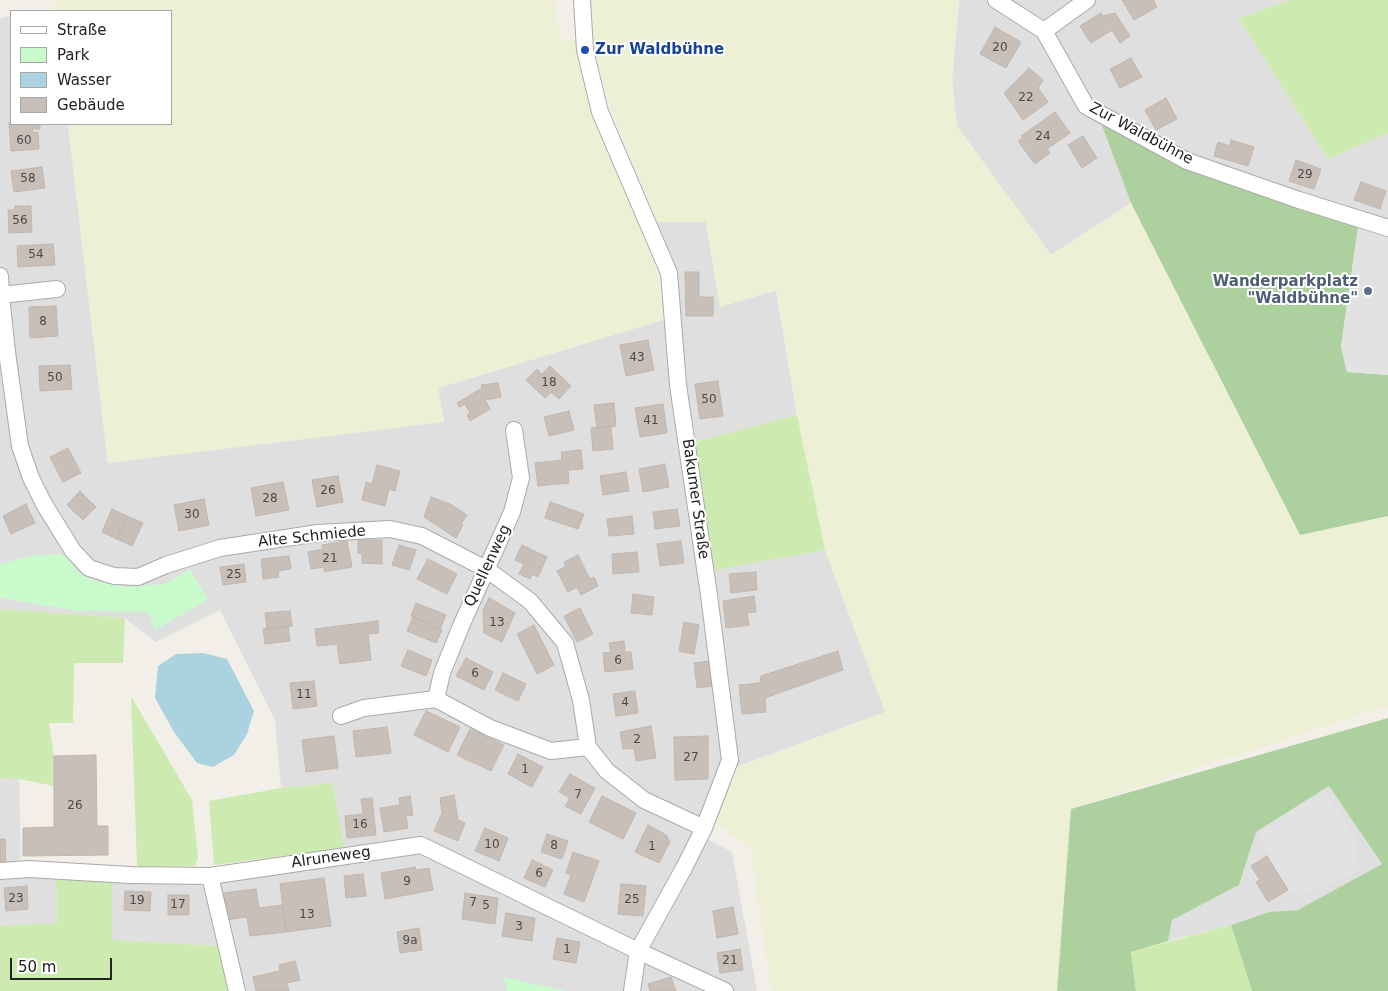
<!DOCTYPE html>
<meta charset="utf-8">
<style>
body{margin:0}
#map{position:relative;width:1388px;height:991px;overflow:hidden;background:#f2efe9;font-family:"DejaVu Sans",sans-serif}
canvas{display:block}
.legend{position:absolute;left:10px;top:10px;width:162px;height:115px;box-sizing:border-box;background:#fff;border:1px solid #a7a7a7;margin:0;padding:6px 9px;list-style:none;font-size:15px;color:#222}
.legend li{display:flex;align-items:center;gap:10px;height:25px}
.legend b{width:25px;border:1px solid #a7a7a7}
.scale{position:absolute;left:10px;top:958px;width:102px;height:22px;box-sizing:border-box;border:2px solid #222;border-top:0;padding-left:6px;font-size:15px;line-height:18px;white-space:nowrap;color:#222;-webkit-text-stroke:4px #fff;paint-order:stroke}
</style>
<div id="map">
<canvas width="1388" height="991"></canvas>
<ul class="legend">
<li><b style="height:6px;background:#fff"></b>Straße</li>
<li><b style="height:14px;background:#c8facc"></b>Park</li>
<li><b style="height:14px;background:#aad3df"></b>Wasser</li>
<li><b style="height:14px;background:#c7bfb8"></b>Gebäude</li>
</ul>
<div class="scale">50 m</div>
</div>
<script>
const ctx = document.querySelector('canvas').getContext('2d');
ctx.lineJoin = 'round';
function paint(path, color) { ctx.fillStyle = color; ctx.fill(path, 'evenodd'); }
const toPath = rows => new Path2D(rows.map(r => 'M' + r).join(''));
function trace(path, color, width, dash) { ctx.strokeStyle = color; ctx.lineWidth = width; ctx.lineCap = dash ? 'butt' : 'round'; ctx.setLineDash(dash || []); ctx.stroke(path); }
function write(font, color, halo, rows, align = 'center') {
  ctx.font = font + ' "DejaVu Sans",sans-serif'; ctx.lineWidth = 4; ctx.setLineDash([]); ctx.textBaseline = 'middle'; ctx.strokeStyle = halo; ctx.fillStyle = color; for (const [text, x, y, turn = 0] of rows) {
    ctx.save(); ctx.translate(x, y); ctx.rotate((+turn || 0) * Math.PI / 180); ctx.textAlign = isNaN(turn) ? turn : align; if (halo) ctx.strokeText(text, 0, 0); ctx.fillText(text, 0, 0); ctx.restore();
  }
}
paint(toPath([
 [959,0,1290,0,1239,19,1328,159,1388,133,1388,222,1348,221,1099,119,1131,203,1051,255,957,126,952,80],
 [11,16,11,124,68,124,108,463,444,421,438,388,666,319,676,273,657,222,706,222,720,307,776,290,797,415,694,442,715,569,825,550,886,712,739,766,720,768,693,831,732,852,757,991,242,991,216,880,345,862,333,783,281,788,275,720,220,610,156,642,125,618,0,609,0,18],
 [0,778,19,779,21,863,56,879,57,923,0,926],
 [1329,786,1382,864,1298,910,1269,912,1231,925,1168,941,1172,920,1239,885,1256,832],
 [112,878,196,882,203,887,220,946,112,940]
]), '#e0dfdf');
paint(toPath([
 [54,0,554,0,561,39,578,41,592,111,655,265,666,319,438,388,444,422,108,463,68,124,171,124,171,11,55,11],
 [589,0,959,0,952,80,957,126,1051,255,1131,203,1300,535,1388,516,1388,706,1071,809,1057,991,771,991,750,847,719,826,716,817,739,766,885,712,825,550,797,415,777,290,720,307,706,222,657,222,610,108,598,64,591,23]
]), '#eef0d5');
paint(toPath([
 [1290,0,1388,0,1388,133,1328,159,1239,19],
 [797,415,825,550,715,570,694,442],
 [0,609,125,618,123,663,74,663,73,723,49,723,54,756,54,786,19,779,0,778],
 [131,696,192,800,198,857,195,866,137,867],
 [333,783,344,848,214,865,209,801,281,788],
 [112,878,112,940,220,946,232,991,0,991,0,926,57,923,56,879],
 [1231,925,1252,991,1136,991,1131,952]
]), '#cdebb0');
paint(toPath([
 [1099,118,1348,221,1358,228,1341,346,1347,372,1388,375,1388,516,1300,535,1131,203],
 [1388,718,1388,991,1252,991,1231,925,1269,912,1298,910,1382,864,1329,786,1256,832,1239,885,1172,920,1168,941,1131,952,1136,991,1057,991,1071,809]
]), '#add19e');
paint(toPath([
 [59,554,74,561,75,570,95,581,127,587,165,584,190,569,208,600,155,630,148,612,78,611,0,598,0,564,31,556],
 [504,977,566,991,507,991]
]), '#c8facc');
paint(toPath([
 [1358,228,1388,236,1388,375,1347,372,1341,346],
 [1325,791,1355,836,1359,870,1300,897,1288,890,1267,856,1258,833]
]), '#e2e2e2');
paint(toPath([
 [203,653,227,659,254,711,247,734,234,755,213,767,197,763,174,732,155,698,158,666,176,654]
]), '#aad3df');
const building = toPath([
 [1122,0,1153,0,1157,7,1134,20,1122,0],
 [1101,13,1103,16,1115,13,1130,36,1120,43,1112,30,1091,43,1080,26,1101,13],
 [995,27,1021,42,1006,68,980,54,995,27],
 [1131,58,1142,77,1120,88,1110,69,1131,58],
 [1029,68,1043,80,1038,88,1048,102,1023,120,1004,93,1029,68],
 [1166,98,1177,119,1156,130,1145,110,1166,98],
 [1055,112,1070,133,1047,149,1050,153,1035,164,1018,141,1023,138,1021,136,1055,112],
 [9,123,40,124,40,129,33,129,33,133,38,132,39,149,11,151,9,123],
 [1083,136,1097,158,1082,168,1068,145,1083,136],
 [1231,140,1254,147,1248,166,1214,156,1218,142,1230,146,1231,140],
 [1296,160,1321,169,1314,189,1289,181,1296,160],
 [42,167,45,188,14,192,11,171,42,167],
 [1361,182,1386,191,1380,209,1354,200,1361,182],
 [15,206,31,206,32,232,9,233,8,210,15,210,15,206],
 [53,244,55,265,18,267,17,246,53,244],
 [685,272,699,272,699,297,713,297,713,316,686,316,685,272],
 [56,306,58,336,30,338,29,307,56,306],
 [648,340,654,370,626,376,620,345,648,340],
 [70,365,72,389,40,391,39,366,70,365],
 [550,366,571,386,559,399,551,392,545,398,526,380,537,369,542,374,550,366],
 [718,381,723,416,700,419,695,384,718,381],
 [498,383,501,397,485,400,490,409,470,421,467,415,470,413,465,404,459,407,457,403,482,388,481,385,498,383],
 [614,403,616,426,597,428,594,405,614,403],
 [663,404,667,433,640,437,635,408,663,404],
 [569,411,574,430,549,436,544,417,569,411],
 [611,426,613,449,593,451,591,428,611,426],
 [68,448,81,473,63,482,50,457,68,448],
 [581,450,583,469,568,470,569,483,538,486,535,463,562,460,561,452,581,450],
 [665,464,669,487,643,492,639,469,665,464],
 [377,465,400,471,395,491,389,489,385,506,362,500,366,482,372,484,377,465],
 [626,472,629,491,603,495,600,476,626,472],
 [338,476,343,502,317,507,312,480,338,476],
 [283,482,289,510,256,516,251,488,283,482],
 [80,491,96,507,83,520,67,505,80,491],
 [431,497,450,504,467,515,461,524,463,525,456,538,424,517,431,497],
 [204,499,209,525,179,531,174,505,204,499],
 [550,502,584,514,578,529,545,518,550,502],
 [26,504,35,523,11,534,3,516,26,504],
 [112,509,127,516,117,539,102,532,112,509],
 [677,509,680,526,655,529,653,512,677,509],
 [127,516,143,523,132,546,117,539,127,516],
 [632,516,634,534,609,536,607,519,632,516],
 [358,540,382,540,382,564,362,563,362,554,358,553,358,540],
 [347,541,352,567,324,572,324,567,311,569,308,552,323,549,322,545,347,541],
 [681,541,684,563,660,566,657,544,681,541],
 [399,545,416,550,409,570,392,565,399,545],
 [522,545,547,557,538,577,532,574,530,579,519,574,524,564,515,560,522,545],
 [637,552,639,572,613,574,612,554,637,552],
 [578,555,590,579,594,577,598,586,581,595,577,587,568,592,557,571,566,566,564,562,578,555],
 [289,556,291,569,278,571,279,577,263,579,261,559,289,556],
 [428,559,457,574,447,594,417,579,428,559],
 [244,564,246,582,223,585,220,567,244,564],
 [756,572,757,590,731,593,729,574,756,572],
 [633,594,654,597,652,615,631,613,633,594],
 [754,596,756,612,747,613,749,625,726,628,723,601,754,596],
 [489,598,515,613,502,642,484,633,483,610,489,598],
 [416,603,446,615,440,629,411,616,416,603],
 [580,608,593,634,577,642,564,616,580,608],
 [290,611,292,626,267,629,265,613,290,611],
 [413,617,442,630,436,643,407,631,413,617],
 [378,621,379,633,368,634,371,660,340,664,337,644,317,646,315,629,378,621],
 [684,622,699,625,694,654,679,651,684,622],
 [534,625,554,665,537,674,517,634,534,625],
 [288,626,290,641,265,644,263,629,288,626],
 [624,641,625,652,631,652,633,669,605,672,603,653,611,652,609,643,624,641],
 [408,650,432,660,426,676,401,666,408,650],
 [838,651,843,670,765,698,766,712,742,714,739,685,760,683,761,676,838,651],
 [466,658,493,672,484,690,456,676,466,658],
 [710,661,713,686,697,688,694,663,710,661],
 [503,673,526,684,518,701,495,690,503,673],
 [314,681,317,706,293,709,290,683,314,681],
 [635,691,638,713,616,716,613,694,635,691],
 [426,711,460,727,448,752,414,735,426,711],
 [651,726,656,758,636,761,634,748,623,749,620,732,651,726],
 [387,727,391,753,356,757,353,731,387,727],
 [470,729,504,745,491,771,457,755,470,729],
 [334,736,338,768,306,772,302,740,334,736],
 [708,736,708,779,675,780,674,737,708,736],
 [518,754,543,767,532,787,508,774,518,754],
 [96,755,97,826,108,826,108,855,23,856,23,828,54,827,54,756,96,755],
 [570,774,595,788,581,814,565,806,570,798,559,792,570,774],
 [454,795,458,820,465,823,458,841,434,831,442,813,440,798,454,795],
 [410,796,413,815,406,816,408,828,384,832,380,808,400,805,399,798,410,796],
 [602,796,636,813,623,839,589,822,602,796],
 [372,798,376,835,347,838,345,816,363,814,361,799,372,798],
 [648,825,666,835,670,842,659,863,635,852,648,825],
 [485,828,508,838,499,861,475,851,485,828],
 [547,834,568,841,562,859,541,852,547,834],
 [0,839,5,839,6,867,0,867,0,839],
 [573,852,599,861,584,902,564,894,571,875,566,873,573,852],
 [1267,856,1288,890,1268,902,1256,882,1260,880,1251,866,1267,856],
 [532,860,553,870,545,887,524,878,532,860],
 [415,867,416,870,429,868,433,890,385,899,381,873,415,867],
 [363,874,366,896,346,898,344,876,363,874],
 [324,878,331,926,286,932,280,884,324,878],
 [621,884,646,886,643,916,618,914,621,884],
 [27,886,28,909,6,911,4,888,27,886],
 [256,889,259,908,283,905,286,932,250,936,247,917,226,920,223,893,256,889],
 [125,891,151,892,150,911,124,910,125,891],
 [465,893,498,898,495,924,462,919,465,893],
 [168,895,189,895,189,915,168,915,168,895],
 [733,907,738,934,717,938,713,911,733,907],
 [506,913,535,918,532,941,502,936,506,913],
 [419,928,422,950,400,953,397,932,419,928],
 [557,938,580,942,576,963,553,959,557,938],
 [740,949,743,970,720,973,717,953,740,949],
 [295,961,300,980,287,983,289,991,256,991,253,977,280,971,279,965,295,961],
 [671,977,676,991,650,991,648,984,671,977]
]);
paint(building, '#c7bfb8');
trace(building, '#c4b6ab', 1);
const minor = toPath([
 [582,0,585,50,600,112,669,273,678,385,709,595,730,760,704,828,684,868,638,951,632,991],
 [996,0,1044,31,1086,106,1187,161,1299,200,1388,228],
 [1044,31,1087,0],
 [0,276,1,295,7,352,20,446,31,478,44,504,73,551,89,568,114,576,138,577,166,565,220,548,318,533,390,529,422,536,486,569,530,601,565,643,581,700,588,747,607,771,644,800,704,828],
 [0,295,57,289],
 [436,699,442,673,461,626,512,512,521,478,514,430],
 [341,716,364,708,436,699,490,728,551,751,588,747],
 [0,871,29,869,130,875,210,876,421,845,638,951,725,991],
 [210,876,237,991]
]);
trace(minor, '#a9a9a9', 18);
trace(minor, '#fff', 16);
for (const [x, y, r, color] of [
 [585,50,5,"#1a4fb4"],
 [1368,291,5,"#5c6f8a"]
]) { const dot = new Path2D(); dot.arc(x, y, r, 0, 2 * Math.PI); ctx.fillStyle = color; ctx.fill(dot); trace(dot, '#fff', 2); }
write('12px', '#4b4948', null, [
 ["20",1000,48],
 ["22",1026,98],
 ["24",1043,137],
 ["60",24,141],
 ["29",1305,175],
 ["58",28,179],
 ["56",20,221],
 ["54",36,255],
 ["8",43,322],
 ["43",637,358],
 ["50",55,378],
 ["18",549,383],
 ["50",709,400],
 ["41",651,421],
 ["26",328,491],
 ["28",270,499],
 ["30",192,515],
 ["21",330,559],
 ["25",234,575],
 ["13",497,623],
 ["6",618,661],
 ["6",475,674],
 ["11",304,695],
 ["4",625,703],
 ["2",637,740],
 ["27",691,758],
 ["1",525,770],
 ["7",578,795],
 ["26",75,806],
 ["16",360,825],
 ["10",492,845],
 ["8",554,846],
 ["1",652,847],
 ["6",539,874],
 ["9",407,882],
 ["23",16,899],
 ["25",632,900],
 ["19",137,901],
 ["7",473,903],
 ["17",178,905],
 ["5",486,906],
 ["13",307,915],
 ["3",519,927],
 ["9a",410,941],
 ["1",567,950],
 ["21",730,961]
]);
write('bold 15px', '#164399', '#fff', [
 ["Zur Waldbühne",595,50]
], 'left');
write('15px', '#222', '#fff', [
 ["Zur Waldbühne",1141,134,28],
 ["Bakumer Straße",695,499,82],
 ["Alte Schmiede",312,537,-6],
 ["Quellenweg",488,566,-65],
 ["Alruneweg",331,858,-8]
]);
write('bold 15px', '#4e5e75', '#fff', [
 ["Wanderparkplatz",1358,282],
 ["\"Waldbühne\"",1358,299]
], 'right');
</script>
